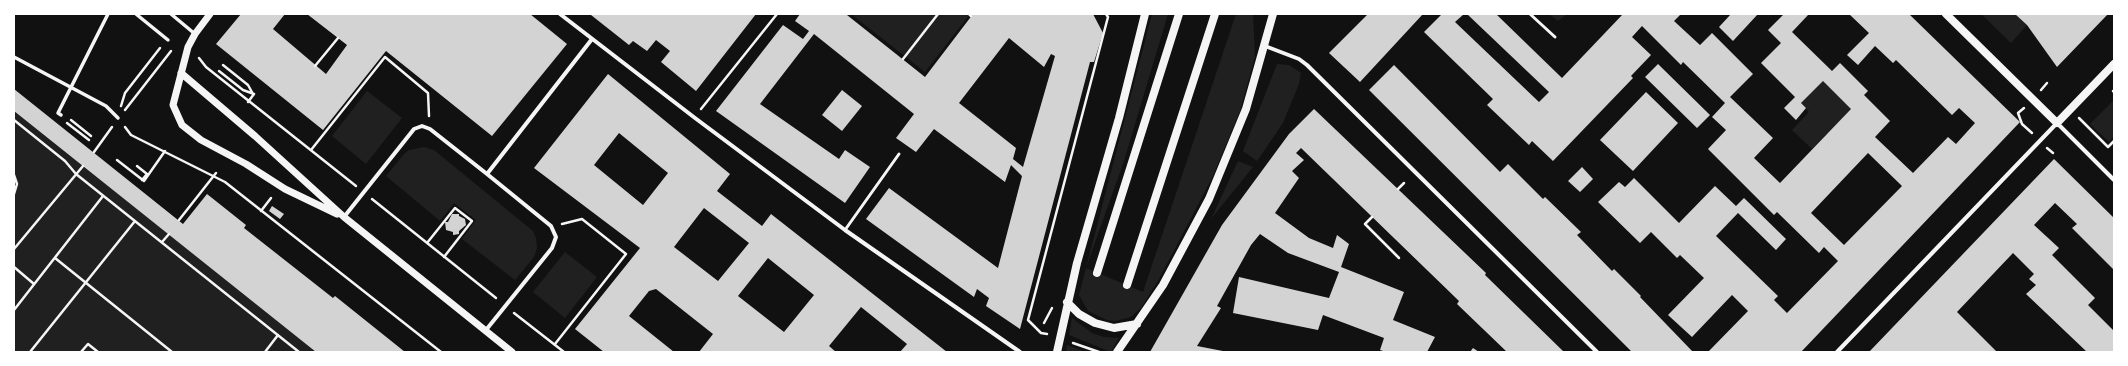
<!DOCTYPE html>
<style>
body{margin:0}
#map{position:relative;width:2128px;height:366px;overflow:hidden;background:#111;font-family:Roboto,sans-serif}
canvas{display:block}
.frame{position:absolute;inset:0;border:15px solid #fff;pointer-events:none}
</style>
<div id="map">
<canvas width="2128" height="366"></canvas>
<div class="frame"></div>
</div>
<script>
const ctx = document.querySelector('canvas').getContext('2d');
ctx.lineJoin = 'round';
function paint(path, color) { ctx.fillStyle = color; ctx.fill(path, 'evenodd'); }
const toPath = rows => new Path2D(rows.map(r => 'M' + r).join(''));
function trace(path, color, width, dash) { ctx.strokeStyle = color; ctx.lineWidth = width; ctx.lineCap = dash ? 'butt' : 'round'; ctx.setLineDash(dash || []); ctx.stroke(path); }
paint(toPath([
 [851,14,970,14,925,72],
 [1152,14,1168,14,1124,161,1086,268,1143,292,1236,14,1253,14,1255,57,1240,111,1212,178,1158,281,1141,308,1131,317,1115,321,1107,320,1088,311,1079,295],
 [1549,14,1567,14,1558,21],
 [1981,14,2015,14,2027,25,2011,43],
 [1277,64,1289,65,1301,73,1299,84,1283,123,1257,161,1243,151],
 [1823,81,1851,109,1812,149,1792,130,1809,112,1801,103],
 [367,91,402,118,366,164,332,136],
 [2114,100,2114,136,2109,142,2090,124],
 [14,111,173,237,316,352,14,352],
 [424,147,434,150,533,231,536,238,537,248,534,257,515,280,462,239,476,220,454,203,440,221,386,176,404,154,409,150],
 [1238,161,1253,167,1211,219],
 [565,252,597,277,565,318,533,292],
 [1072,318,1092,333,1104,337,1119,338,1111,352,1069,335],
 [1067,345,1085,352,1066,352]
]), '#202020');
paint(toPath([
 [241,14,285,14,273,29,326,74,347,45,307,14,530,14,567,44,492,136,386,51,323,130,216,44],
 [593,14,756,14,696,91,661,62,670,51,656,40,647,51,633,41,629,45,591,15],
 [800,14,848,14,847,15,925,77,973,14,1093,14,1103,33,1094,62,1090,62,1020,329,986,306,989,298,977,289,974,297,866,219,889,188,998,268,1022,176,1011,165,1005,182,934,129,916,152,896,138,914,114,814,34,760,104,839,159,845,150,870,167,845,203,716,111,783,25,803,39,809,31,795,21],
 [1009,38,1044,67,1051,54,1055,56,1023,167,1013,159,1016,148,959,103],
 [1368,14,1423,14,1360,82,1329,53],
 [1442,14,1464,14,1455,22,1539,102,1549,92,1467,14,1496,14,1562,78,1623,14,1681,14,1674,21,1700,45,1712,33,1753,74,1730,97,1773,138,1754,158,1780,183,1851,109,1823,81,1801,103,1806,108,1796,120,1784,108,1795,97,1761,63,1781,43,1768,30,1784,14,1809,14,1792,32,1832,71,1840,63,1868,91,1864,95,1890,121,1875,137,1913,173,1948,137,1956,144,1975,123,1959,108,1952,115,1896,60,1893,63,1875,46,1858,65,1847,55,1869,33,1849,14,1909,14,2020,122,1801,352,1708,352,1748,311,1732,295,1692,337,1668,315,1704,278,1680,255,1677,258,1651,232,1640,243,1598,202,1619,182,1625,187,1634,178,1679,223,1715,186,1736,206,1744,198,1786,239,1776,250,1738,213,1716,236,1778,296,1774,300,1787,313,1838,261,1824,247,1819,253,1777,212,1774,215,1708,149,1726,130,1712,117,1725,103,1683,62,1681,65,1642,26,1632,37,1651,55,1631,76,1633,78,1553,161,1532,141,1529,145,1487,105,1493,99,1424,32],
 [1868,153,1902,186,1844,245,1811,213],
 [1731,14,1758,14,1733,41,1719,27],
 [2015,14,2108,14,2057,67,2027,25],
 [1658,64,1710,115,1697,128,1645,77],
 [1394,65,1500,172,1508,164,1543,199,1545,197,1581,232,1577,235,1612,271,1614,269,1641,296,1640,297,1693,352,1632,352,1369,90],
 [608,74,730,174,717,191,762,226,771,214,947,352,900,352,907,344,861,307,829,346,836,352,699,352,713,334,656,289,649,291,629,316,674,352,604,352,575,329,640,248,534,168],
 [619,133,668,173,643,205,594,165],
 [704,208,749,243,718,281,674,247],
 [768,258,814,295,784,332,738,296],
 [14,89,183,224,207,194,246,225,244,228,333,298,335,296,405,352,316,352,14,111],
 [842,90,862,106,842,131,822,115],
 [1646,92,1678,123,1633,171,1600,140],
 [1314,109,1486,273,1485,275,1564,352,1507,352,1457,304,1459,301,1301,148,1296,153,1304,160,1292,171,1299,178,1275,213,1309,238,1333,248,1337,235,1349,244,1341,267,1404,292,1393,320,1435,337,1427,352,1386,352,1380,350,1384,338,1323,315,1318,330,1233,313,1239,277,1329,298,1339,272,1288,253,1260,234,1251,245,1217,306,1221,308,1197,346,1228,352,1150,352,1222,225,1289,134],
 [2054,159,2114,218,2114,270,2072,228,2077,224,2055,203,2034,225,2059,248,2052,255,2095,298,2088,305,2114,331,2114,352,2087,352,2026,294,2036,285,2029,279,2034,274,2013,253,1957,312,1997,352,1869,352],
 [1582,167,1593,179,1580,192,1568,181],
 [272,206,284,214,280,219,269,211],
 [452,214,459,214,459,216,465,219,466,225,459,231,459,234,453,235,453,232,446,230,445,222,448,222],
 [1473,348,1479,352,1470,352]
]), '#d3d3d3');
trace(toPath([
 [969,14,971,16],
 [199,58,206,67,356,186],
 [903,59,938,14],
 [223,65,248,85,253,94],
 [315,66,338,38],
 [219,71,243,90,254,94],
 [2041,90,2047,83],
 [2113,91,2114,92],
 [248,102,254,94],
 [121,106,125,93,160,48],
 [2024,108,2018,113,2022,124,2032,133],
 [701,109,777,14],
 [125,110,171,51],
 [2079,118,2108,147,2114,141],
 [14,120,65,161,76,174,299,352],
 [71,120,91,136],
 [67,123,89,140],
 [125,127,131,135,225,182,441,352],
 [2047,148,2053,153],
 [311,150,385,57,428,93,429,116],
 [94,152,112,127],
 [117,160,144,181,165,151],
 [137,166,147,174,142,180],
 [14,175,17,184,14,194],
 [1398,189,1404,183],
 [372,199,496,298],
 [261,211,271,198],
 [1372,217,1365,224,1399,258],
 [179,220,216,173],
 [162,242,169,234],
 [427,243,455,208,472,221,444,257],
 [14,249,83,166],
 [55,258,172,352],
 [14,267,34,284],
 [14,310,103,196],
 [514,313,564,352],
 [1044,323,1052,308],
 [1047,334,1041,333,1028,320,1108,17,1106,14],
 [1073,343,1099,352],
 [555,344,626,254,582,219,562,224],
 [30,352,135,221],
 [81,352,88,344,98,352],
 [265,352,278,335]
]), '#f5f5f5', 2.5);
trace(toPath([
 [1530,14,1555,37],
 [845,230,899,154]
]), '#f5f5f5', 3);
trace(toPath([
 [136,14,168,40],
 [171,14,195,34],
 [14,57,106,106,118,118],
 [61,115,58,113,108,14]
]), '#f5f5f5', 3.5);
trace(toPath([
 [560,14,695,118,845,230,1020,352],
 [1265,46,1299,59,1307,65,1597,352],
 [487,174,592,39],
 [344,217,414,129,422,126,430,129,487,174,551,226,556,237,552,248,486,330],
 [1837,352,2057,123,2114,180]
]), '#f5f5f5', 4);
trace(toPath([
 [210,14,195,34,188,47,173,105,182,125,201,140,246,164,285,189,337,214],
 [181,73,255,136,344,217,512,352]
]), '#f5f5f5', 7);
trace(toPath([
 [1946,14,2057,123,2114,64],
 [1097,273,1179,14],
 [1127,285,1215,14],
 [1067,302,1079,314,1095,323,1114,328,1137,324],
 [1057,352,1077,263,1119,118,1145,14],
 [1117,352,1163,285,1209,199,1246,109,1273,14]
]), '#f5f5f5', 8);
</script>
